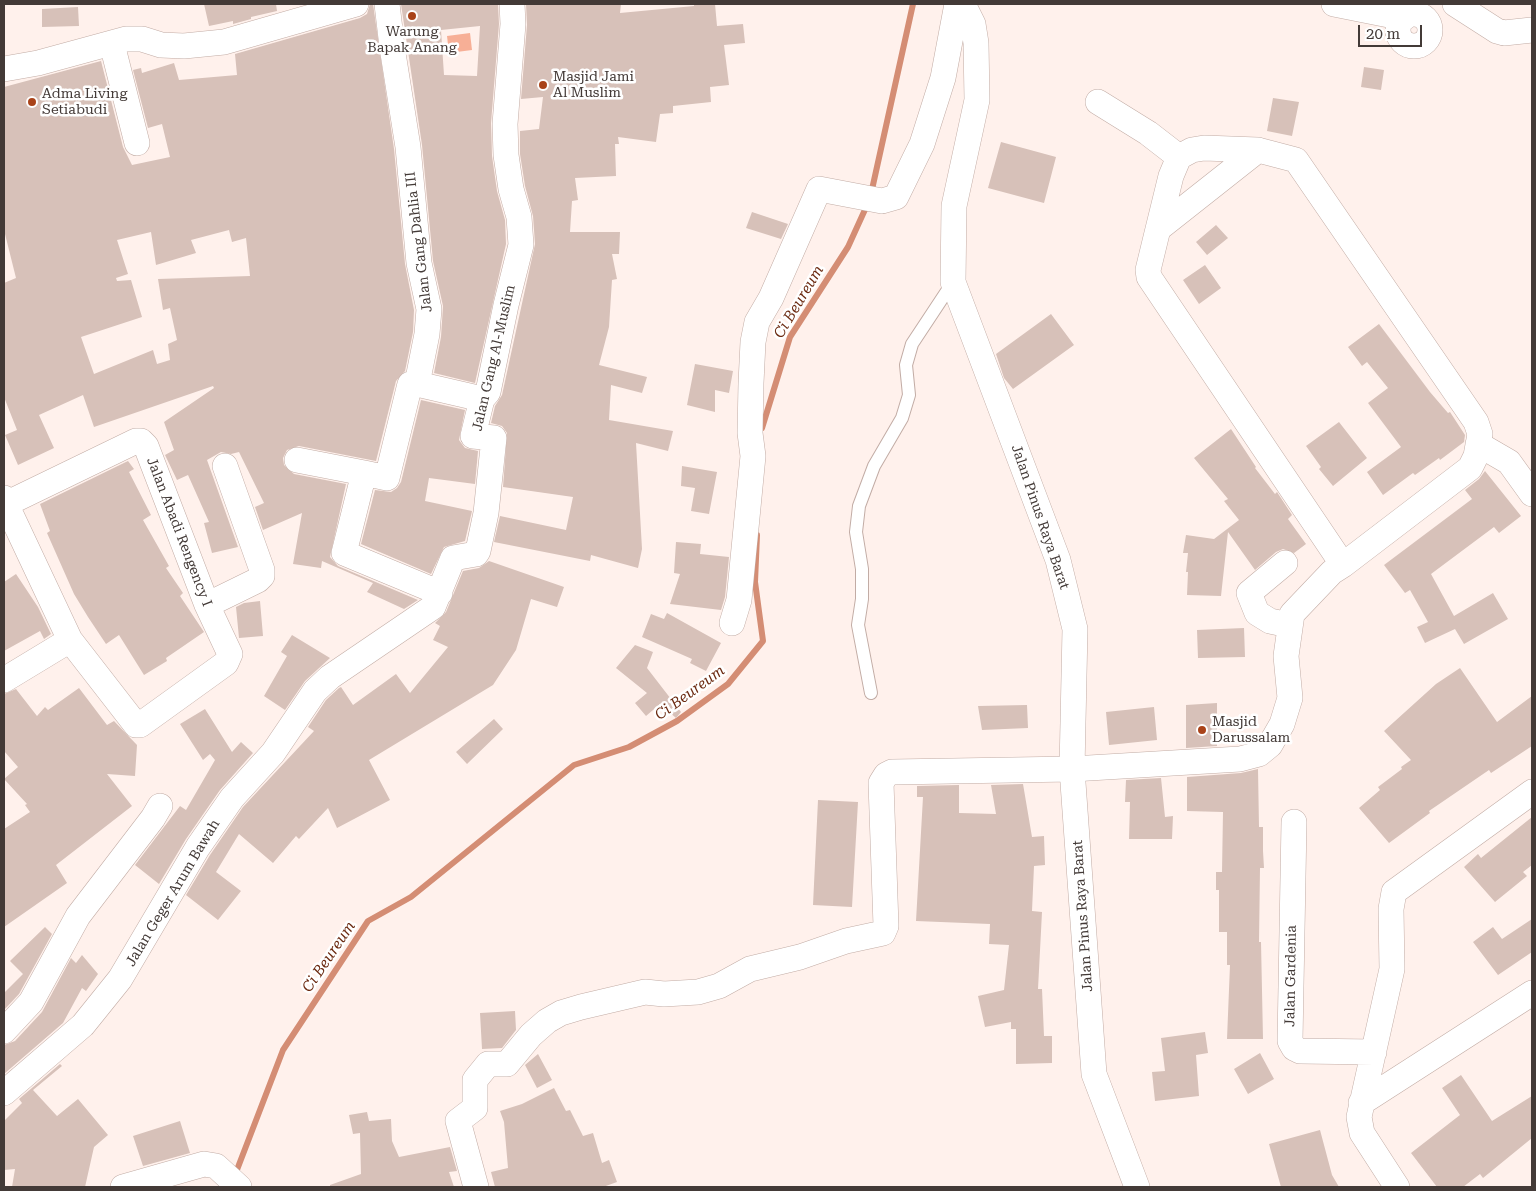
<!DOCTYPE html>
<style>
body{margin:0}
#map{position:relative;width:1536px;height:1191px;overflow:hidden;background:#fff1ec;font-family:"Roboto Serif",serif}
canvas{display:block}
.frame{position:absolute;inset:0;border:5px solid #433a37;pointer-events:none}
.scale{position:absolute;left:1358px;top:25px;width:64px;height:22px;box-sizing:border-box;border:2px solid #433a37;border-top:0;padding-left:6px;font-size:15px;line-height:18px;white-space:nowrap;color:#433a37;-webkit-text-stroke:4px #fff;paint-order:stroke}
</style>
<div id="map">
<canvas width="1536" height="1191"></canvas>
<div class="frame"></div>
<div class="scale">20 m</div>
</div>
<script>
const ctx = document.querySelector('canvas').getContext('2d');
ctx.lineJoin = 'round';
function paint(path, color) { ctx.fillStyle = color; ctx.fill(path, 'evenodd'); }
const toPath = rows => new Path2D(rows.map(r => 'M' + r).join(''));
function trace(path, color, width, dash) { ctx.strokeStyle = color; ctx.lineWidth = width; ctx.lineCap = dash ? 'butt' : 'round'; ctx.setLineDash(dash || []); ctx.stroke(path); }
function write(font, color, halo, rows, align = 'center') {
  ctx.font = font + ' "Roboto Serif",serif'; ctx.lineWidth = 5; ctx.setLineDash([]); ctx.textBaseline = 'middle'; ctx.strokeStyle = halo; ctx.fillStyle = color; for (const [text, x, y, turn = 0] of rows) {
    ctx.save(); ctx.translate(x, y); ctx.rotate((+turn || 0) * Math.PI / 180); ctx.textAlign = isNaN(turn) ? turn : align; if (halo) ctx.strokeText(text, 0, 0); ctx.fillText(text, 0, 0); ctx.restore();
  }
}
paint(toPath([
 [470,33,472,50,449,53,447,36]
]), '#f7af96');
trace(toPath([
 [871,194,913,4],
 [762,428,790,337,848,247,868,203],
 [235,1175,283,1050,368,921,411,897,574,765,629,747,677,721,728,684,763,641,755,582,757,535]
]), '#d48d74', 6);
paint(toPath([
 [204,4,276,4,277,11,251,17,251,19,233,24,233,21,209,26],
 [370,4,373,4,394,149,405,264,414,310,413,332,405,371,396,381,376,461,299,446,287,450,283,458,284,465,294,474,346,484,330,557,338,566,418,600,404,609,367,592,373,583,322,561,321,568,293,564,302,513,263,530,255,507,264,503,239,452,231,454,221,452,207,460,238,547,212,553,204,523,209,522,188,475,177,480,165,455,174,450,164,422,214,388,213,386,94,427,83,395,39,415,54,448,18,465,5,435,17,430,4,397,4,283,16,278,4,230,4,87,101,61,123,147,132,165,170,157,162,124,148,128,133,70,141,68,142,73,174,63,179,80,237,75,235,54,360,18,367,14],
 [229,230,232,242,246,238,250,276,158,279,163,310,170,308,177,340,168,344,170,360,157,364,153,350,94,374,81,337,142,317,131,280,117,281,116,278,128,274,117,240,151,232,156,265,196,253,191,240],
 [401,4,498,4,499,24,491,123,492,156,497,191,505,220,506,244,475,383,434,373,441,337,443,306,433,261,422,145],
 [480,26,477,76,444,75,441,30],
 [526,4,621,4,620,13,694,6,694,4,715,4,717,26,743,24,745,43,724,45,729,85,710,87,711,102,673,106,673,113,660,114,656,142,618,137,619,144,615,144,616,176,575,178,578,200,572,201,570,232,620,232,619,254,612,254,617,279,612,280,609,327,599,365,647,377,642,393,611,385,609,420,673,431,668,451,636,443,642,549,638,568,591,555,590,561,494,542,500,516,566,530,573,497,503,487,507,433,502,426,491,423,495,406,502,395,535,244,533,216,525,186,520,154,520,131,539,129,543,97,521,99,527,25],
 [78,7,79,26,42,27,42,9],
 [1364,67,1384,70,1381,90,1361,87],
 [1273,98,1299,102,1292,136,1267,131],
 [1001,142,1056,157,1044,203,988,188],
 [752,212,788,224,781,239,746,228],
 [1216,225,1228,238,1207,255,1196,242],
 [1205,265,1221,288,1199,304,1183,280],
 [1051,314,1074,345,1013,389,1004,378,996,354],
 [1379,324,1430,392,1448,413,1450,412,1465,435,1464,442,1440,460,1439,458,1415,475,1413,473,1383,495,1367,472,1401,447,1368,403,1388,388,1367,362,1362,366,1348,347],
 [695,364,733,371,729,393,715,390,715,412,687,405],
 [421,400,465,410,459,440,465,448,478,451,475,484,429,478,425,501,472,511,465,541,444,547,431,574,361,544,375,490,391,492,397,488,401,482],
 [1339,422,1367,458,1333,486,1319,469,1321,467,1306,446],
 [1231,429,1256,467,1255,468,1275,494,1277,492,1292,515,1288,519,1306,544,1294,553,1283,549,1276,552,1255,570,1228,532,1221,596,1187,595,1188,572,1186,572,1188,553,1183,553,1186,535,1214,539,1239,520,1224,501,1228,499,1194,458],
 [128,461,134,469,129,472,151,515,143,520,169,566,166,568,183,593,180,596,204,632,166,658,167,661,144,675,119,635,106,644,88,617,74,594,47,533,50,531,40,504],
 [682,466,717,472,709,514,691,511,695,488,681,486],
 [1485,471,1521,516,1499,533,1494,527,1431,574,1454,616,1493,593,1508,619,1464,644,1455,629,1425,643,1417,627,1428,622,1410,590,1405,593,1384,565,1472,499,1465,490,1479,479],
 [676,542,701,544,700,554,729,557,725,597,721,610,670,604,680,574,674,573],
 [489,561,564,587,557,607,531,599,516,650,493,685,369,760,390,800,337,828,328,808,299,839,296,836,273,863,239,834,216,872,241,891,218,920,186,895,210,855,243,807,314,731,308,727,326,700,339,688,341,687,353,705,396,674,410,693,448,647,433,640,440,626,435,623,446,612,463,571,479,568],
 [16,574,38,607,51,634,44,639,40,631,4,651,4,582],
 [260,601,263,636,239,638,236,607,244,603],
 [667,613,721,643,706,671,690,663,692,659,642,637,651,614,664,619],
 [1244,628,1245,657,1198,658,1197,630],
 [292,635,330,658,305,681,285,710,264,696,287,656,281,652],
 [635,645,653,652,647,668,681,712,676,718,660,704,646,716,635,703,647,693,616,668],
 [1460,668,1497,722,1532,696,1532,746,1491,773,1489,770,1429,811,1430,813,1389,843,1359,808,1380,790,1378,787,1402,769,1401,767,1411,760,1384,731,1436,684],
 [79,688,107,725,114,721,137,745,135,776,107,774,132,806,56,865,67,883,4,927,4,829,30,812,25,805,27,804,4,779,18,767,4,751,4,694,16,689,37,716,45,707,48,710],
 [1217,703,1217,746,1186,748,1186,705],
 [1027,705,1028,728,982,730,978,706],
 [1154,707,1157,740,1109,745,1106,712],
 [205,709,232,752,241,742,253,753,220,790,186,839,159,884,135,865,180,806,186,810,215,760,210,754,203,760,180,724],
 [494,719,503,729,467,764,456,752],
 [1258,769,1259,827,1263,827,1263,851,1264,868,1260,868,1259,942,1261,942,1263,1039,1227,1039,1230,965,1227,965,1227,932,1219,932,1219,890,1216,890,1216,872,1222,872,1223,812,1187,811,1187,777,1241,773],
 [1161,778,1165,817,1173,816,1172,839,1129,839,1130,802,1125,802,1126,780],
 [1023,784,1032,837,1044,836,1045,865,1034,866,1032,911,1042,912,1038,989,1042,989,1044,1036,1052,1036,1052,1063,1016,1064,1016,1029,1011,1029,1011,1022,985,1027,978,996,1004,990,1009,945,989,944,990,924,916,921,923,797,917,797,917,786,959,785,959,813,996,814,991,785],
 [818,800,858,802,852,907,813,905],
 [1532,817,1532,865,1523,872,1527,876,1495,902,1464,867,1478,854,1481,858],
 [1532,919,1532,952,1498,975,1473,942,1493,927,1502,939],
 [45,927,52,934,19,994,4,1010,4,993,23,974,10,961],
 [82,955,98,974,86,991,82,988,63,1023,4,1074,4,1045,15,1041,42,1012,71,958,76,963],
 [515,1011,516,1030,502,1048,482,1049,480,1013],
 [1205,1032,1208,1053,1196,1055,1199,1096,1155,1101,1152,1072,1165,1071,1161,1038],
 [1260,1053,1274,1079,1248,1094,1234,1069],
 [538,1054,552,1080,537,1088,525,1065],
 [60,1064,62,1066,33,1090,57,1116,78,1099,108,1135,94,1147,85,1187,12,1187,15,1169,4,1170,4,1121,22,1103,19,1099],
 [1461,1075,1492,1121,1532,1096,1532,1138,1483,1178,1480,1174,1463,1187,1437,1187,1411,1153,1460,1115,1442,1088],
 [554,1088,566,1111,570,1110,583,1136,593,1133,602,1163,609,1160,617,1182,603,1187,495,1187,491,1172,508,1168,504,1122,500,1111,522,1104],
 [367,1112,369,1121,391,1119,392,1141,399,1157,450,1147,457,1171,449,1172,454,1187,330,1187,330,1185,361,1174,360,1133,353,1134,349,1115],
 [180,1121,190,1153,143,1166,133,1136],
 [1320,1130,1332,1175,1339,1187,1281,1187,1269,1144]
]), '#d7c1b9');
const lane = toPath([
 [871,693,858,625,862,599,862,569,856,532,859,506,874,466,902,418,909,395,906,365,912,344,953,282]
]);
const street = toPath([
 [387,4,392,47,408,147,419,263,429,309,427,334,417,384,410,384,387,478,364,473,344,553,440,593],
 [963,4,973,24,976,43,977,100,954,206,953,282,1058,560,1075,629,1072,769,1094,1074,1137,1187],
 [1334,4,1404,18],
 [1455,4,1497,31,1504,33,1532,30],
 '1398 30a16 16 0 1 1 32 0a16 16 0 1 1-32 0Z',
 [112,44,137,143],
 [4,69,38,63,126,39,142,39,161,45,184,46,224,42,356,4],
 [1098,102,1148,133,1179,157],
 [1158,229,1171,176,1179,157,1192,150,1204,148,1258,150],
 [417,384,482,399],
 [1478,444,1509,462,1532,494],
 [297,460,364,473],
 [4,498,6,504,70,640,136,725,140,725,226,663,230,654,207,605,146,446,141,441,136,441,6,504,4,505],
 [1285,563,1249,593,1257,613,1270,621,1289,625],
 [207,605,258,580,262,576,262,570,225,466],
 [732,623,739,600,753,456,750,433,751,383,753,342,757,322,771,298,819,189,882,201,896,197,922,144,943,78,957,4],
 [4,680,70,640],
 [1294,822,1290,1041,1294,1048,1300,1051,1374,1052],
 [4,1031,31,1002,78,916,153,818,160,806],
 [4,1093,83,1025,120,979,198,847,232,798,273,753,315,691,330,677,433,607,453,558,476,554,478,551,486,513,494,438,473,436,482,399,488,392,506,305,521,245,519,217,511,189,506,155,505,124,513,24,512,4],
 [1361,1103,1532,993],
 [123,1187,204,1164,216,1166,239,1187],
 [476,1187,458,1121,475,1108,475,1080,488,1064,507,1064,531,1035,547,1021,561,1013,581,1007,645,992,664,994,698,992,719,986,750,969,800,957,846,941,883,933,886,926,881,783,886,775,892,772,1072,769,1240,759,1259,754,1270,745,1282,724,1290,698,1286,656,1292,614,1332,572,1343,565,1470,468,1476,456,1480,434,1476,422,1296,160,1258,150,1158,229,1148,270,1149,277,1343,565],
 [1397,1187,1362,1133,1359,1117,1392,969,1391,909,1394,892,1532,792]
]);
trace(lane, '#c2aca5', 14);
trace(street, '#c2aca5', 26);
trace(lane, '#fff', 12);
trace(street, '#fff', 25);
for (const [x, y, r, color] of [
 [412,16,5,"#a94319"],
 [543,85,5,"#a94319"],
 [32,102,5,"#a94319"],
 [1202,730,5,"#a94319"]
]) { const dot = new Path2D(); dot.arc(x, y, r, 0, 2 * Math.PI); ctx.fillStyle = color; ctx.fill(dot); trace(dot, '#fff', 2); }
write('14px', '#433a37', '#fff', [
 ["Warung",412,32,"center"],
 ["Bapak Anang",412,48,"center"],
 ["Masjid Jami",553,77],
 ["Al Muslim",553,93],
 ["Adma Living",42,94],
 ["Setiabudi",42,110],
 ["Masjid",1212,722],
 ["Darussalam",1212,738]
], 'left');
write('14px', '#433a37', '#fff', [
 ["Jalan Gang Dahlia III",419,242,-97],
 ["Jalan Gang Al-Muslim",494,358,-77],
 ["Jalan Pinus Raya Barat",1040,517,71],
 ["Jalan Abadi Rengency I",179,532,69],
 ["Jalan Geger Arum Bawah",173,893,-59],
 ["Jalan Pinus Raya Barat",1083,916,-94],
 ["Jalan Gardenia",1291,976,-89]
]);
write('italic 15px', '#6c2b12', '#fff', [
 ["Ci Beureum",799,302,-59],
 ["Ci Beureum",690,693,-36],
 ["Ci Beureum",329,957,-56]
]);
</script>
